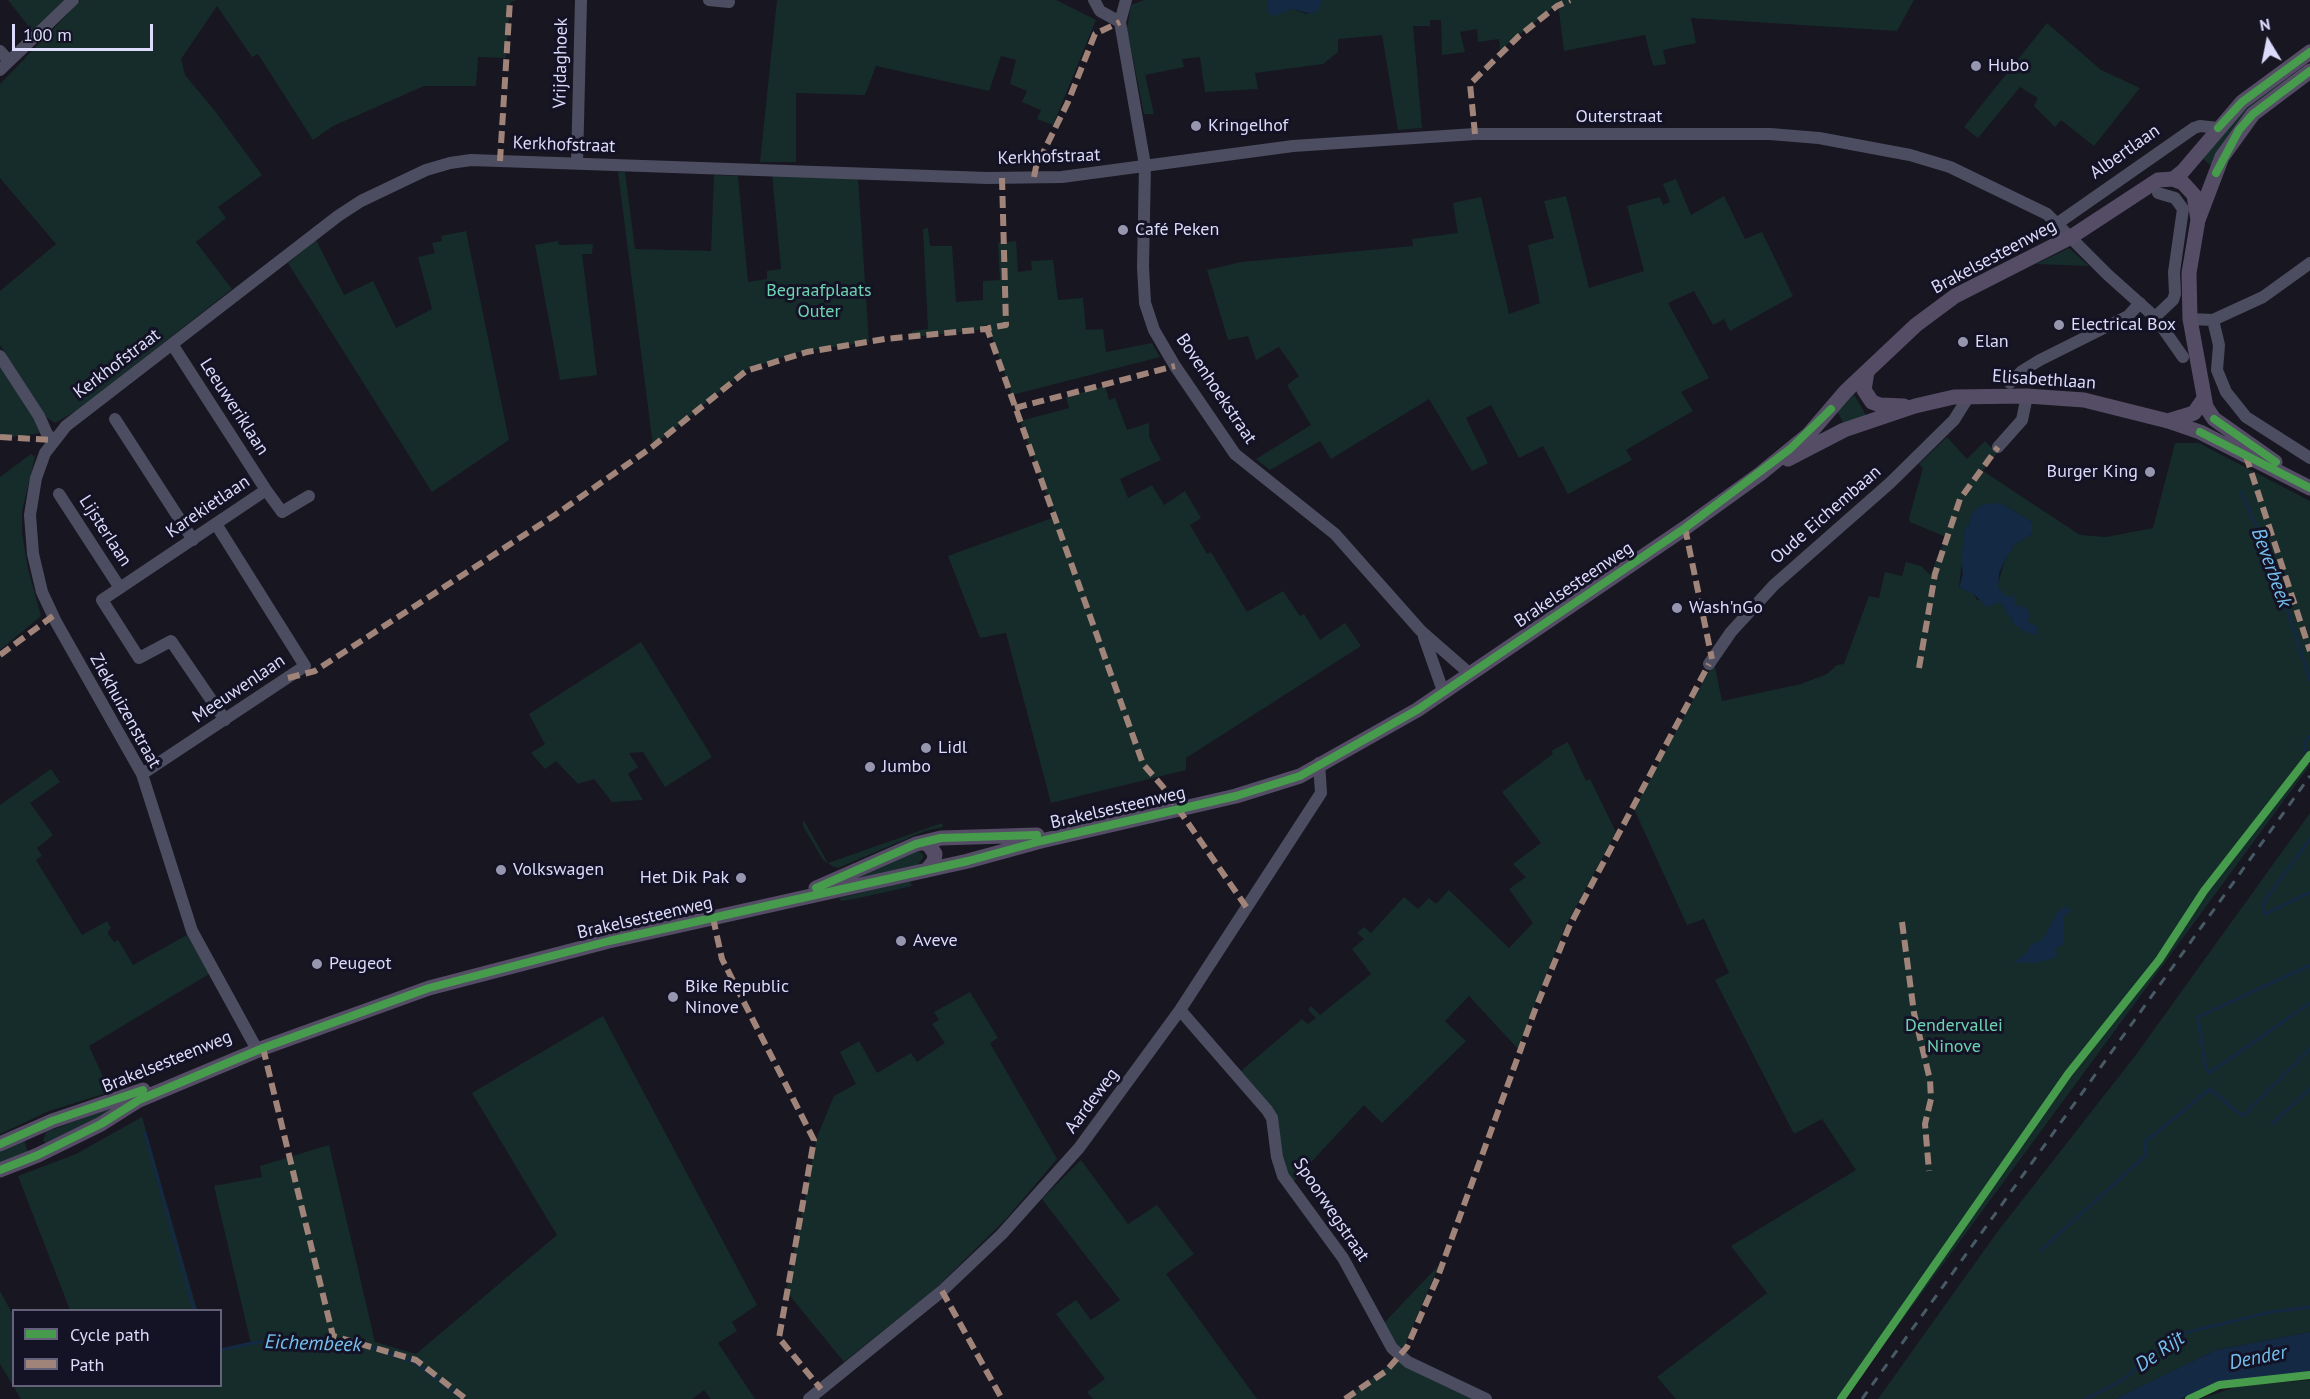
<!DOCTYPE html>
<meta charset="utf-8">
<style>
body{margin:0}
#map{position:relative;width:2310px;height:1399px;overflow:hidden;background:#181621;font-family:"PT Sans",sans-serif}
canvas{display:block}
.legend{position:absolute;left:12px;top:1309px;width:210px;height:78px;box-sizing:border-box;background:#141225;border:2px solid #64627b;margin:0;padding:8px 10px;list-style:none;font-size:18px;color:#dcdbfb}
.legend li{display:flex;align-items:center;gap:12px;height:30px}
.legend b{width:30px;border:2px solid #64627b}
.north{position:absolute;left:2238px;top:12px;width:60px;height:60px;-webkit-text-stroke:4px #141225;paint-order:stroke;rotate:350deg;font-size:16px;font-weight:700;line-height:24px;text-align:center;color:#dcdbfb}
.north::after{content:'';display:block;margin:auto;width:21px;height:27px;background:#dcdbfb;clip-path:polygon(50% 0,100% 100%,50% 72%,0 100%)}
.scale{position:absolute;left:12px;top:24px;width:141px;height:27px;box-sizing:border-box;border:3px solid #dcdbfb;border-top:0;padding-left:8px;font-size:18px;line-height:21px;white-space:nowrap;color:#dcdbfb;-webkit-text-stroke:4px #141225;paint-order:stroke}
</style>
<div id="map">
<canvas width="2310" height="1399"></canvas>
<ul class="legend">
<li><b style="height:8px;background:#469c4c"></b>Cycle path</li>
<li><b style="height:8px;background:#a18479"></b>Path</li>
</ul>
<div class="north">N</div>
<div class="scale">100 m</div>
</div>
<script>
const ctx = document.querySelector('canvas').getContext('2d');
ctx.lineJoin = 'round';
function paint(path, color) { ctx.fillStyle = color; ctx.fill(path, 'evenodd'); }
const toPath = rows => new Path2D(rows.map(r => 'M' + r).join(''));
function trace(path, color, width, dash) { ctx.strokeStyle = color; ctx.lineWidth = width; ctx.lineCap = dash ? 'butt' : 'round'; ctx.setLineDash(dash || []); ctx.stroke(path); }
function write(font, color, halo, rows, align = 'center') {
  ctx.font = font + ' "PT Sans",sans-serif'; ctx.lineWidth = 6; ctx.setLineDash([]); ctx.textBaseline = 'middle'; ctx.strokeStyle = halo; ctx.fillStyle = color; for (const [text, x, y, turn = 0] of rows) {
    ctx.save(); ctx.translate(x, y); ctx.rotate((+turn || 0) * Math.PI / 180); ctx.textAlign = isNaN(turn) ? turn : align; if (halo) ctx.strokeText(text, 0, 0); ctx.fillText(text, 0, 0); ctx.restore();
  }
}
paint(toPath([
 [8,0,66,0,33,32],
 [81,0,516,0,510,3,506,58,478,57,476,86,424,86,333,126,313,140,258,54,252,57,217,6,181,59,185,75,215,111,262,175,218,207,226,218,196,242,232,289,76,411,55,423,46,417,0,345,0,291,56,244,0,178,0,84],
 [777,0,1056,0,1096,20,1053,125,1037,119,1041,110,1022,102,1027,91,1010,84,1016,60,1001,56,989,91,876,66,865,95,796,93,796,162,760,162],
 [1144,0,1268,0,1286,11,1292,9,1307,14,1321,0,1914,0,1897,31,1691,18,1696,43,1663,50,1666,64,1653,66,1645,35,1564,51,1558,4,1500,50,1499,39,1478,42,1477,29,1460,32,1465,52,1442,55,1441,20,1430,20,1430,26,1413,26,1422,128,1398,130,1382,35,1338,39,1338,52,1323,64,1255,73,1258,89,1205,92,1200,57,1182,59,1184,67,1145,75,1154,114,1144,114,1127,29,1131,5],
 [2047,23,2101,70,2140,88,2094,146,2061,120,2055,127,2034,106,2038,98,2020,87,1978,138,1964,127],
 [2289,73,2291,76,2258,103,2213,167,2201,157,2229,123],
 [618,172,625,172,635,249,711,251,714,175,738,176,748,282,767,279,767,271,781,269,772,173,858,179,869,342,798,352,746,370,653,446],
 [1676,179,1691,215,1724,196,1745,239,1762,232,1793,296,1730,331,1724,319,1713,325,1694,291,1668,303,1709,378,1681,392,1693,411,1626,450,1632,460,1568,494,1543,446,1519,458,1491,405,1466,418,1488,463,1472,471,1429,399,1331,459,1320,441,1270,470,1256,459,1311,425,1287,385,1299,376,1279,347,1256,360,1248,336,1228,340,1207,270,1241,262,1413,246,1412,239,1458,233,1453,203,1481,197,1509,314,1540,303,1528,245,1554,238,1544,201,1566,196,1589,288,1644,271,1627,206,1660,197,1663,205,1670,202,1663,184],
 [928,228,930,246,952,246,956,302,983,300,983,281,1000,280,998,243,1016,241,1018,272,1032,270,1031,261,1053,260,1058,300,1083,298,1086,330,1103,329,1106,352,1152,343,1160,357,1012,395,989,329,912,337,912,331,928,329,923,229],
 [466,231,509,440,432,492,288,263,316,240,344,295,373,281,396,328,432,309,418,257,435,253,432,243,442,241,441,236],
 [558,241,559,245,593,244,592,254,582,254,597,375,560,380,535,245],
 [2069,248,2089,266,2036,264],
 [0,362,32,412,40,433,12,437,0,434],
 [1105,386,1109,400,1115,398,1127,430,1149,423,1149,437,1161,460,1120,479,1128,498,1152,485,1164,505,1185,491,1201,518,1190,525,1207,554,1211,552,1247,612,1283,591,1300,616,1304,614,1320,640,1345,623,1361,646,1186,758,1186,770,1051,803,1006,633,980,638,948,556,1055,517,1020,421,1069,408,1066,397],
 [1852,391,1867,417,1845,426,1835,407],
 [1947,437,1967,459,1985,441,1997,453,1983,471,2080,535,2106,537,2153,528,2175,443,2199,443,2310,501,2310,751,2305,759,2310,765,1844,1399,1676,1399,1657,1377,1767,1293,1731,1246,1856,1170,1822,1119,1794,1134,1715,980,1729,973,1704,919,1687,925,1634,809,1714,662,1722,701,1801,684,1827,674,1837,665,1844,664,1869,596,1879,598,1885,572,1902,576,1906,562,1921,566,1930,575,1946,537,1910,522,1909,518,1923,468,1919,464],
 [2001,503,2032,522,2032,534,2015,544,2005,560,1998,583,1998,588,2027,621,2021,627,2014,624,2000,602,1977,600,1974,594,1959,588,1965,528],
 [31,454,35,457,22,511,22,533,28,569,41,616,0,650,0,477],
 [641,642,712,757,665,787,643,752,629,753,638,767,628,774,643,800,612,802,594,779,578,784,556,761,545,769,531,753,545,744,529,714],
 [1568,742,1586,781,1590,779,1616,832,1564,929,1518,1049,1469,996,1445,1021,1466,1041,1382,1123,1364,1105,1292,1183,1285,1173,1272,1108,1241,1071,1302,1019,1308,1024,1316,1018,1308,1010,1311,1006,1320,1015,1371,974,1352,949,1364,939,1357,933,1364,927,1371,933,1404,897,1418,909,1429,898,1436,904,1449,890,1509,948,1533,923,1509,889,1526,877,1513,864,1541,843,1502,792,1553,754,1551,751],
 [51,769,60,782,30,803,53,835,37,848,42,856,36,860,82,935,107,921,111,928,108,931,108,934,114,942,118,940,133,965,187,935,209,974,89,1046,110,1092,49,1111,0,1134,0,805],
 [2310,813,2310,1332,2216,1350,2115,1399,1878,1399,1998,1231,2135,1056],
 [803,819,828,863,942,823,943,827,925,831,838,868,832,866,823,860,803,826],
 [918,850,924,856,918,865,843,882],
 [910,881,912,886,859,898,841,901,839,898],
 [692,902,695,910,668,917,666,907],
 [657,912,658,918,614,928,613,922],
 [970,992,998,1038,990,1043,1057,1159,1006,1219,936,1288,844,1362,786,1291,817,1137,834,1096,856,1084,840,1052,859,1041,877,1073,911,1053,917,1062,945,1043,932,1024,939,1020,934,1012],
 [603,1016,757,1305,732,1322,737,1331,718,1343,755,1399,711,1399,704,1390,692,1399,21,1399,0,1364,0,1291,13,1315,14,1386,220,1386,221,1351,251,1344,214,1186,262,1177,260,1166,329,1145,375,1342,416,1354,557,1235,472,1093],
 [116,1106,117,1108,46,1143,43,1141,46,1132],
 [142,1117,197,1310,70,1310,18,1176,76,1154],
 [24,1139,28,1153,0,1163,0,1151],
 [1081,1160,1128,1224,1157,1205,1194,1254,1166,1274,1257,1399,1093,1399,1087,1392,1105,1379,1056,1314,1076,1300,1091,1320,1120,1300,1042,1199],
 [1439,1265,1404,1347,1397,1347,1383,1324],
 [1398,1359,1477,1399,1344,1399],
 [2310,1380,2310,1399,2200,1399,2239,1386]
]), '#162c2b');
paint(toPath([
 [1268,0,1321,0,1322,2,1319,9,1312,14,1292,9,1274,16,1268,13],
 [2001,503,2032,522,2032,534,2015,544,2005,560,1999,573,1998,588,2007,597,2014,595,2015,605,2025,607,2030,615,2027,621,2037,627,2038,636,2024,631,2014,624,2000,602,1986,607,1974,594,1959,588,1963,574,1961,562,1965,527,1970,525,1971,514,1983,504],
 [2064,906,2071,910,2063,917,2064,944,2055,949,2057,957,2036,963,2014,962,2026,953,2031,945,2043,939,2057,913],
 [2310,1332,2310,1372,2218,1382,2180,1399,2115,1399,2216,1350]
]), '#142a44');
trace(toPath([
 [2241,492,2269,554,2310,680],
 [2305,750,2304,743,2310,736],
 [2310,839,2263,903,2265,914,2310,892],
 [2310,965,2198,1017,2205,1066,2209,1073,2310,1003],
 [2272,1124,2310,1089],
 [145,1133,194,1310],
 [2040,1251,2146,1155,2145,1142,2210,1089,2241,1115,2245,1114,2310,1049],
 [220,1350,257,1342,331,1340,362,1344,414,1362,463,1399],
 [2086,1399,2124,1379,2160,1348,2188,1332,2271,1312,2310,1307]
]), '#142a44', 3);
trace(toPath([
 [709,0,729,2],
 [1094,0,1100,11,1120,22],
 [1126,0,1120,22,1145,165,1143,267,1145,303,1154,330,1175,366,1235,454,1335,534,1421,631,1469,673],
 [0,51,9,61],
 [0,70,73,0],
 [577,163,581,0],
 [2058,223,2194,128,2200,126,2218,128],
 [2155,317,2173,300,2175,294,2174,272,2183,209,2175,198,2158,193],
 [2190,319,2213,320,2263,297,2310,263],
 [2213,320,2219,345,2217,370,2226,392,2246,417,2310,458],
 [172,344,266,490],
 [0,356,39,416,47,434,53,440],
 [2010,383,2022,371,2040,360,2128,316,2140,303],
 [115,419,193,540],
 [1998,447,2022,420,2027,396],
 [59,494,120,588],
 [1424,637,1443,691],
 [1709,664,1731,632,1774,585,1890,483,1954,420,1969,396],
 [225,720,171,641,139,658,102,600,266,490,282,512,309,496],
 [142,774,305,666,216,524],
 [1180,1010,1267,1110,1272,1118,1277,1157,1283,1176,1343,1258,1392,1348,1408,1362,1486,1399],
 [254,1044,192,931,142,774,56,622,42,592,33,554,30,515,36,478,45,453,66,426,338,216,361,201,426,170,450,163,471,160,988,178,1062,177,1293,146,1475,134,1770,134,1819,138,1910,155,1950,167,2047,214,2108,275,2155,317,2183,357],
 [809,1399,942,1291,1002,1234,1079,1148,1180,1010,1321,793,1319,763]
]), '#4d4d61', 12);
trace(toPath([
 [2173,179,2183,171,2242,102,2310,52],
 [1867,372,1864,390,1872,402,1880,405,1904,406],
 [2168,421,2194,413,2203,400],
 [1788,459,1844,430,1915,406,1954,397,2027,396,2084,400,2168,421,2200,432,2310,488],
 [2275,462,2214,419,2206,407,2190,319,2189,273,2198,220,2222,157,2253,114,2310,71],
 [923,843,929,845,935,854,934,861,927,870],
 [816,888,916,844,941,838,1037,835],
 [0,1144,52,1121,143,1090],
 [0,1170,38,1155,101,1124,139,1100,263,1048,429,988,609,941,968,861,1041,841,1236,796,1300,776,1417,710,1685,528,1760,474,1809,434,1846,391,1916,325,1955,296,2071,237,2158,180,2173,179,2183,183,2194,195,2198,220]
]), '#544d65', 15);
trace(toPath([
 [1862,1399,2310,776]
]), '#475b67', 3, [9, 8]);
trace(toPath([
 [1475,134,1470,84,1519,36,1557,6,1570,0],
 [500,161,510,0],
 [1034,177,1036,167,1068,102,1095,34,1120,22],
 [1002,178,1006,325,989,328,988,331,1143,764,1163,787,1247,908],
 [1015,408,1175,366],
 [0,437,53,440],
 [2246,456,2310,651],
 [1685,528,1712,659],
 [0,655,53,616],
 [1919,668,1935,574,1960,499,1998,447],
 [288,678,315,671,555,515,652,447,746,371,807,352,885,339,986,329,988,331],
 [713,918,722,959,814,1140,779,1338,821,1389],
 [1902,922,1914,1013,1930,1080,1931,1099,1925,1124,1929,1171],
 [263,1048,333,1336,416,1360,466,1399],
 [942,1291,1002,1399],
 [1345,1399,1386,1371,1407,1347,1437,1279,1535,1010,1569,927,1709,664]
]), '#a18479', 6, [12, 6]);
trace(toPath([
 [2218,128,2242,102,2310,52],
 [2216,173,2239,130,2253,114,2310,71],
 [2214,419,2276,462],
 [2200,432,2310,488],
 [816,888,916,844,941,838,1037,835],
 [0,1144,52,1121,143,1090],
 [0,1170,38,1155,101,1124,139,1100,263,1048,429,988,609,941,968,861,1041,841,1236,796,1300,776,1417,710,1685,528,1790,449,1831,409],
 [1841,1399,2068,1074,2159,960,2204,891,2310,755],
 [2189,1399,2219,1385,2310,1375]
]), '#469c4c', 8);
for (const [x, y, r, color] of [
 [1976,66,6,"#9796af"],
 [1196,126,6,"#9796af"],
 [1123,230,6,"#9796af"],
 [2059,325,6,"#9796af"],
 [1963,342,6,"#9796af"],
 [2150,472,6,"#9796af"],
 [1677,608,6,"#9796af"],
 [926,748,6,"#9796af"],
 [870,767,6,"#9796af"],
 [501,870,6,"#9796af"],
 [741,878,6,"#9796af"],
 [901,941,6,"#9796af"],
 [317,964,6,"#9796af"],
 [673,997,6,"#9796af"]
]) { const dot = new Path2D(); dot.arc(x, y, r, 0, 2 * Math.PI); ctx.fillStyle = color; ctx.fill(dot); trace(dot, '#141225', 2); }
write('18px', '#dcdbfb', '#141225', [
 ["Vrijdaghoek",561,63,-89],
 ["Outerstraat",1619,117],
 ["Kerkhofstraat",564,145,2],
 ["Albertlaan",2125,152,-35],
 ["Kerkhofstraat",1049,157,-2],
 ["Brakelsesteenweg",1994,257,-28],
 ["Kerkhofstraat",117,364,-37],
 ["Elisabethlaan",2044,380,4],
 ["Bovenhoekstraat",1216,389,56],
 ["Leeuweriklaan",234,407,57],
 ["Karekietlaan",208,507,-34],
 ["Oude Eichembaan",1826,515,-41],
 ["Lijsterlaan",105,531,57],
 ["Brakelsesteenweg",1574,585,-34],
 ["Meeuwenlaan",239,689,-34],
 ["Ziekhuizenstraat",125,711,61],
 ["Brakelsesteenweg",1118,808,-13],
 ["Brakelsesteenweg",645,918,-13],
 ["Brakelsesteenweg",167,1062,-22],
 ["Aardeweg",1092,1101,-53],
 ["Spoorwegstraat",1331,1210,56]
]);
write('18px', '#dcdbfb', '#141225', [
 ["Hubo",1988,66],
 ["Kringelhof",1208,126],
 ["Café Peken",1135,230],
 ["Electrical Box",2071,325],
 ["Elan",1975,342],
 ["Burger King",2138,472,"right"],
 ["Wash'nGo",1689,608],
 ["Lidl",938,748],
 ["Jumbo",882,767],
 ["Volkswagen",513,870],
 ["Het Dik Pak",729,878,"right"],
 ["Aveve",913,941],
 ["Peugeot",329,964],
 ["Bike Republic",685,987],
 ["Ninove",685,1008]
], 'left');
write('18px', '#6ed3b2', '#141225', [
 ["Begraafplaats",819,291],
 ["Outer",819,312],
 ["Dendervallei",1954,1026],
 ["Ninove",1954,1047]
]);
write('italic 20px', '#74c0ef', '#141225', [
 ["Beverbeek",2271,568,70],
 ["Eichembeek",313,1344,2],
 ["De Rijt",2160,1352,-35],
 ["Dender",2258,1358,-11]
]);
</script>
